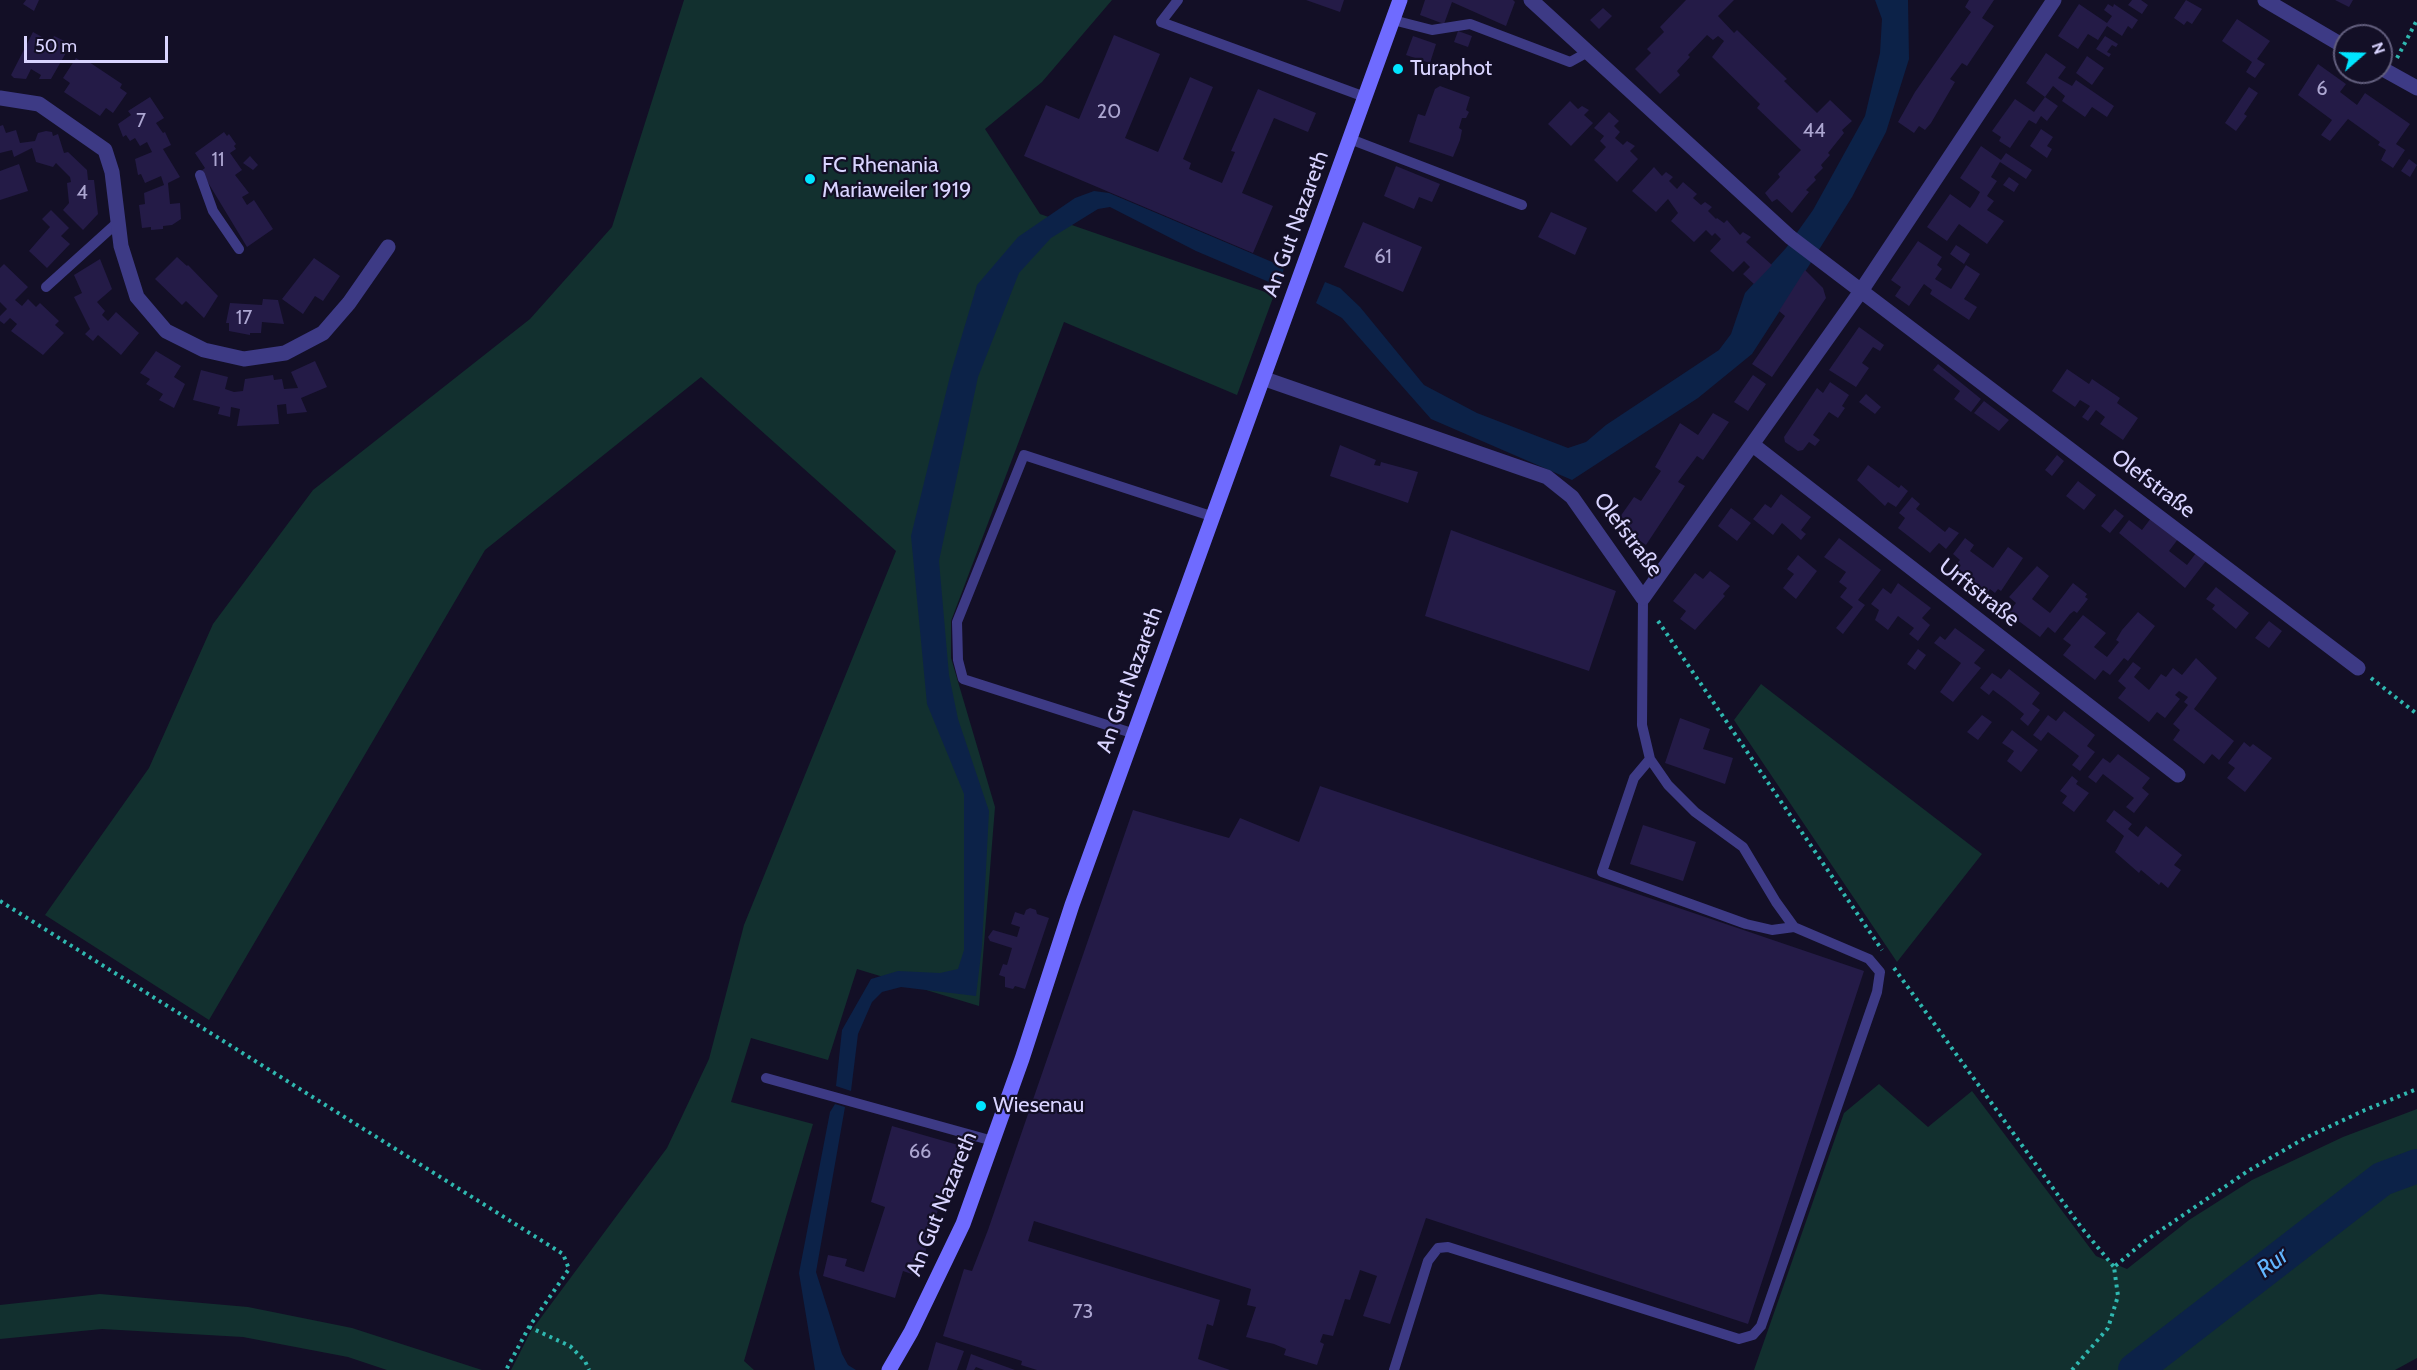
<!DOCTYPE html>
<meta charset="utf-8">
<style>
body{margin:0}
#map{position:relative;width:2417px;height:1370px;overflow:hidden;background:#130f26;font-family:Cabin,sans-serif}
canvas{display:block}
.north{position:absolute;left:2333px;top:24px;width:60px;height:60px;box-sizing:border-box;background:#130f26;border:2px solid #625e7d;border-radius:50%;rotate:70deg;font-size:16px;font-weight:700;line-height:24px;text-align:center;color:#d9d4ff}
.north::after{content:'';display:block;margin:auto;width:21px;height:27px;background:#00e5ff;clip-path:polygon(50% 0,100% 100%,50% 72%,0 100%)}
.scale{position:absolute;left:24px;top:36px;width:144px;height:27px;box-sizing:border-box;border:3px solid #d9d4ff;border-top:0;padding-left:8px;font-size:18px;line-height:21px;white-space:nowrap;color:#d9d4ff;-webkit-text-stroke:4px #130f26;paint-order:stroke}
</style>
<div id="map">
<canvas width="2417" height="1370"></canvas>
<div class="north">N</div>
<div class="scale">50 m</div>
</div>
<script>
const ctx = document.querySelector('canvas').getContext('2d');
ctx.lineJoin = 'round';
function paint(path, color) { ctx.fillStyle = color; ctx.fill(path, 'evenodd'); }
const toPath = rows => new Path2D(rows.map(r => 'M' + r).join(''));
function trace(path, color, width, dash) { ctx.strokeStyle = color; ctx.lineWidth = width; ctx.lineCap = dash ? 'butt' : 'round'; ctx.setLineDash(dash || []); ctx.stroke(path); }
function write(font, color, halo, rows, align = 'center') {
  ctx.font = font + ' Cabin,sans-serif'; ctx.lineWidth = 4.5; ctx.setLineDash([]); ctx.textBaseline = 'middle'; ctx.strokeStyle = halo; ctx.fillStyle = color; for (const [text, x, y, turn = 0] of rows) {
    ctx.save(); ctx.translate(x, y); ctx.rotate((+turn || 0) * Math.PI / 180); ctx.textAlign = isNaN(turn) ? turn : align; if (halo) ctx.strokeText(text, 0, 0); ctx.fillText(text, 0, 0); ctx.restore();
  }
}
paint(toPath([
 [684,0,1112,0,1042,82,985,129,1040,214,1274,295,1237,395,1064,322,951,621,951,658,995,807,979,1006,857,969,828,1060,751,1038,731,1102,813,1124,744,1361,754,1370,511,1370,531,1331,667,1148,709,1059,744,925,896,551,701,377,485,550,209,1020,45,915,149,768,213,624,313,490,530,319,612,227],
 [1761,684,1982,854,1897,962,1734,720],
 [1879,1084,1928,1127,1972,1091,2096,1256,2127,1269,2189,1220,2252,1180,2343,1137,2417,1109,2417,1358,2395,1370,1754,1370,1844,1113],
 [100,1294,248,1307,352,1328,482,1370,387,1370,348,1357,243,1337,102,1329,0,1339,0,1305]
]), '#12302f');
paint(toPath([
 [1875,0,1908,0,1909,59,1886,132,1852,197,1810,264,1752,354,1698,398,1572,480,1431,419,1342,318,1316,303,1325,282,1340,288,1360,307,1424,385,1477,413,1568,448,1586,442,1606,425,1719,350,1731,334,1745,293,1786,248,1813,210,1865,116,1880,53,1882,19],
 [1094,191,1109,193,1284,267,1282,276,1276,285,1196,251,1110,207,1098,209,1051,238,1019,273,978,377,939,561,949,675,958,719,989,811,982,946,976,996,901,987,882,992,872,1002,858,1034,851,1091,836,1086,842,1030,871,979,898,971,940,973,958,969,964,950,964,794,927,704,911,536,951,372,977,285,1018,237,1075,198],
 [835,1104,845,1107,816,1272,842,1354,848,1365,856,1370,815,1370,799,1273,830,1112]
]), '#0c2248');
trace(toPath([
 [2135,1370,2382,1179,2417,1166]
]), '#0c2248', 34);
paint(toPath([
 [26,0,39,0,34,11,23,4],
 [1306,0,1344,0,1340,12],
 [1425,0,1513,0,1515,2,1506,26,1452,2,1444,24,1420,15],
 [1686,0,1734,0,1718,16,1734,33,1737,30,1787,79,1784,81,1817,113,1830,100,1852,121,1842,130,1844,133,1828,153,1830,155,1821,165,1823,168,1814,177,1816,180,1806,190,1809,192,1792,213,1777,199,1772,202,1765,193,1780,177,1778,174,1801,150,1757,108,1760,104,1712,57,1724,41,1718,36,1713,40,1707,35,1688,55,1690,57,1677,71,1680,75,1660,94,1635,69,1651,53,1647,49,1664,32,1660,27],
 [1969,0,1994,0,1982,18,1994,26,1967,66,1962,63,1950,79,1955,82,1931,123,1925,130,1919,126,1914,133,1898,122,1915,92,1971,12,1965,7],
 [2132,0,2141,0,2148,5,2142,14,2128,5],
 [2186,0,2202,9,2192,24,2187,21,2184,25,2174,18],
 [2335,0,2353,0,2349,7],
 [2079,4,2107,23,2112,16,2104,10,2108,4,2113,7,2114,4,2138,20,2132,29,2128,26,2122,36,2107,26,2098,40,2088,34,2078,49,2058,36],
 [1603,8,1612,16,1599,29,1590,20],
 [2237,19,2270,41,2257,59,2265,64,2255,78,2246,72,2252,62,2222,41],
 [1458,31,1472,36,1468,47,1454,42],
 [33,32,51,42,54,36,71,44,51,79,39,79,41,75,31,69,26,79,14,78,11,75],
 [1114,35,1160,54,1125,138,1158,152,1190,77,1213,87,1183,159,1191,163,1189,169,1222,183,1235,152,1231,151,1258,89,1316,113,1308,132,1274,118,1242,193,1273,206,1253,253,1024,156,1046,105,1079,119],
 [1413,36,1436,44,1430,63,1406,55],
 [2105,36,2118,44,2116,47,2112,45,2107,52,2111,54,2109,57,2096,49],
 [2046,53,2066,67,2058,78,2072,86,2076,80,2114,106,2107,117,2092,107,2085,117,2062,101,2065,96,2053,86,2045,97,2026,83],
 [2087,56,2104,68,2092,85,2076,73],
 [76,58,84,63,86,60,122,84,120,88,127,93,113,113,106,108,100,116,64,92,70,83,63,78],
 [2318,64,2346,84,2340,92,2357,105,2365,93,2410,124,2396,144,2405,150,2393,168,2381,160,2386,150,2378,145,2380,142,2348,119,2330,141,2321,135,2332,120,2298,95],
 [1440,86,1470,97,1466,110,1469,112,1466,118,1462,118,1459,128,1462,130,1460,140,1453,157,1409,142,1418,114,1425,116,1435,89],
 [2249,87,2258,93,2244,114,2247,116,2236,131,2225,123],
 [150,97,164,118,156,123,163,133,165,132,171,145,163,149,180,177,168,183,170,204,180,203,181,219,172,225,163,226,163,229,151,230,151,227,142,228,139,205,145,204,144,193,164,185,161,176,145,183,141,174,138,175,135,159,152,152,147,142,140,146,135,138,130,141,126,135,123,137,118,124,131,115,128,111],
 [2045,97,2058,106,2047,121,2041,116,2036,124,2029,120,2010,148,1999,141,2001,137,1992,131,2015,99,2034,112],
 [1570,101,1578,109,1582,106,1589,110,1584,115,1593,123,1571,146,1548,124],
 [1609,112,1619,121,1614,126,1620,132,1615,138,1623,145,1627,141,1635,146,1630,151,1638,159,1617,182,1594,160,1606,147,1600,141,1604,136,1594,128],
 [3,125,6,133,16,130,20,143,35,141,38,133,46,131,52,132,53,136,58,134,64,153,68,152,87,170,88,180,94,180,98,214,83,230,63,210,69,203,67,183,71,182,70,177,56,163,53,167,36,162,32,148,14,157,12,150,0,153,0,126],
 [2041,129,2053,137,2047,146,2052,149,2047,158,2030,146],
 [224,132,227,136,229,134,236,144,234,146,236,149,230,153,242,170,235,175,249,193,242,197,247,205,254,200,273,229,247,247,201,171,205,168,195,153],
 [1981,146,2001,160,2006,153,2032,170,2026,179,2000,162,1991,177,1997,181,1987,196,1994,201,1987,210,2004,221,1987,244,1959,224,1947,241,1927,227,1950,194,1970,208,1975,201,1980,192,1960,178],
 [250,156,258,165,253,170,243,163],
 [2409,159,2417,165,2410,177,2401,171],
 [19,164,28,191,0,200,0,171],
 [1396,166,1440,184,1432,202,1419,197,1414,209,1384,196],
 [1654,167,1662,176,1666,172,1673,177,1669,181,1677,189,1683,182,1697,194,1693,198,1701,205,1705,202,1712,207,1708,211,1716,219,1717,218,1724,223,1727,220,1740,235,1743,232,1751,237,1746,242,1772,265,1754,284,1743,274,1750,267,1744,261,1733,272,1710,251,1721,239,1715,233,1712,236,1706,230,1694,242,1671,221,1678,213,1668,199,1656,212,1632,191],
 [2009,177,2019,184,2014,192,2003,185],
 [51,210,69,228,61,236,70,244,47,268,29,251,50,227,42,219],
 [1551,212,1587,228,1575,255,1538,237],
 [1363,222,1422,247,1403,292,1344,267],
 [1918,241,1942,257,1937,265,1942,269,1935,279,1951,289,1966,265,1980,274,1964,299,1977,307,1969,320,1930,294,1932,290,1924,284,1909,306,1895,296,1901,287,1891,280],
 [1956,245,1970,254,1964,264,1950,254],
 [177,257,187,266,188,265,218,296,204,318,186,301,182,305,155,279],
 [314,258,340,276,323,301,315,296,303,314,282,299],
 [100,259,112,289,97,302,105,311,102,315,108,321,116,312,139,333,121,355,98,335,93,341,85,334,90,329,74,297,82,293,74,275],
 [4,264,28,287,15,300,22,306,28,299,36,307,40,303,59,321,55,325,64,333,43,355,11,331,17,324,10,318,4,324,0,321,0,316,7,309,0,302,0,268],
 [1805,270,1823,288,1826,298,1772,377,1752,364,1785,316,1779,311],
 [263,299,278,300,284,324,262,322,261,333,250,333,250,335,229,331,229,323,226,323,230,303,262,305],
 [1859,327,1884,345,1880,351,1873,347,1862,363,1869,368,1856,387,1829,370],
 [156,351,181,366,174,377,185,384,174,408,159,400,163,394,146,384,150,379,140,373],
 [315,361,327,387,301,398,307,412,287,414,286,404,277,405,279,424,237,426,240,409,231,407,230,417,218,414,220,407,193,400,201,370,228,377,225,389,234,392,243,391,245,379,273,375,274,380,282,379,284,389,298,388,291,372],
 [1938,364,1981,399,1971,412,1954,399,1960,391,1933,370],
 [2067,369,2089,384,2092,379,2120,398,2117,403,2138,418,2123,440,2100,424,2105,417,2096,410,2088,421,2082,417,2090,406,2080,400,2075,407,2052,391],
 [1753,375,1766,384,1748,411,1734,402],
 [1830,382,1849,395,1842,406,1845,408,1838,418,1829,412,1813,435,1820,440,1815,446,1809,442,1803,450,1798,451,1785,442,1784,437,1817,388,1823,393],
 [1866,394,1881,407,1875,414,1859,402],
 [1984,401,2009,420,1999,431,1974,413],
 [1713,413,1729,422,1703,460,1697,456,1678,482,1685,486,1646,545,1615,524,1634,497,1641,501,1661,471,1655,467,1680,423,1698,435],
 [1340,445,1376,460,1374,465,1380,466,1381,462,1418,472,1408,503,1330,476],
 [2057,455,2064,461,2052,476,2045,470],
 [1868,465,1899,488,1901,485,1908,491,1896,507,1888,502,1885,506,1857,480],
 [2078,481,2096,495,2084,510,2066,496],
 [1781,494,1811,517,1801,530,1806,534,1801,540,1782,523,1773,535,1753,519,1765,504,1771,508],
 [1912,497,1920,504,1916,509,1945,532,1949,527,1959,533,1946,549,1939,543,1930,553,1898,528,1905,518,1899,513],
 [1731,508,1751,523,1737,541,1718,526],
 [2115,509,2124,516,2110,533,2101,526],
 [2151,518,2178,539,2169,551,2187,565,2196,553,2206,561,2185,588,2119,533,2129,520,2142,530],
 [1451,530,1616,591,1589,671,1425,616],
 [1839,538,1881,570,1858,600,1865,605,1843,634,1836,628,1853,607,1840,597,1847,588,1839,582,1846,572,1824,557],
 [1965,538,1974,545,1970,551,1993,568,2008,547,2023,558,2001,591,1998,589,1995,593,1990,589,1985,595,1952,569,1960,560,1953,554],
 [1798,555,1817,571,1796,599,1783,588,1794,574,1787,569],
 [2037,566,2049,576,2032,599,2050,613,2073,583,2087,594,2085,597,2088,599,2077,613,2074,611,2070,614,2055,633,2048,627,2040,637,2008,613,2016,603,2009,597],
 [1710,571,1730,586,1723,594,1725,596,1695,630,1680,619,1686,611,1673,601,1695,573,1703,579],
 [1898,583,1931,608,1922,618,1930,625,1918,641,1909,634,1914,628,1898,616,1888,630,1875,620,1879,610,1871,604,1883,588,1891,594],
 [2216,587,2249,613,2236,629,2212,609,2215,605,2206,599],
 [2138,612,2155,626,2128,661,2124,658,2110,675,2103,670,2095,680,2063,655,2071,645,2063,639,2083,615,2106,633,2094,647,2107,657,2119,642,2116,640,2122,630],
 [2269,621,2282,631,2269,648,2255,638],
 [1955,628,1985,650,1974,663,1981,668,1953,702,1940,692,1961,663,1934,643,1940,636,1945,640],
 [1918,649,1926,655,1915,670,1907,664],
 [2196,658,2217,678,2194,709,2234,741,2219,760,2212,754,2204,764,2173,740,2180,730,2173,724,2188,705,2184,702,2188,697,2179,691,2175,695,2180,699,2165,718,2157,712,2149,722,2118,698,2126,688,2118,681,2133,662,2141,668,2134,677,2149,690,2161,674,2166,677,2173,668,2182,675],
 [2009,669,2040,693,2032,704,2040,710,2028,726,2020,719,2024,714,2008,701,1993,690,1989,695,1980,688,1992,673,2001,679],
 [2064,711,2095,735,2087,746,2095,752,2080,771,2072,765,2079,756,2048,732,2041,741,2033,735,2048,715,2056,721],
 [1982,715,1992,722,1978,740,1967,732],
 [1680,718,1710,729,1703,749,1733,758,1725,784,1665,763],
 [2012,730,2038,750,2021,772,2007,761,2014,751,2002,743],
 [2244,742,2250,747,2253,744,2272,758,2245,792,2227,778,2235,768,2228,763],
 [2118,754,2150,778,2142,788,2149,794,2134,813,2126,807,2134,798,2103,774,2096,783,2088,777,2103,758,2110,763],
 [2072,776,2078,781,2076,784,2089,793,2074,812,2062,803,2067,796,2060,791],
 [1320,786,1864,971,1748,1324,1426,1218,1390,1324,1363,1316,1377,1276,1360,1270,1350,1300,1345,1299,1333,1336,1323,1334,1320,1342,1324,1344,1317,1365,1284,1355,1286,1349,1274,1344,1246,1337,1256,1307,1247,1305,1251,1289,1034,1221,1028,1241,1220,1300,1213,1326,1207,1324,1198,1359,1230,1370,1037,1370,1021,1365,1022,1361,943,1336,964,1269,972,1271,988,1230,1133,810,1229,838,1240,818,1299,842],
 [2114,810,2132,824,2128,829,2138,837,2146,826,2182,855,2174,865,2181,870,2168,888,2161,882,2159,885,2141,870,2139,873,2115,852,2124,836,2106,821],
 [1643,825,1696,842,1683,881,1630,864],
 [1030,908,1036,910,1037,914,1049,918,1025,989,1015,986,1013,989,1005,987,1005,977,999,975,1003,964,1007,965,1012,948,990,941,988,937,993,930,1017,937,1020,927,1011,924,1015,912,1024,915,1026,910],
 [892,1126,958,1145,955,1156,958,1157,955,1169,950,1170,918,1276,903,1271,895,1298,823,1276,828,1255,847,1259,845,1266,864,1272,885,1207,871,1202],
 [936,1342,964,1351,957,1370,928,1370],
 [971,1354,1015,1370,984,1370,976,1367,974,1370,966,1370]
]), '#241b47');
trace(toPath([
 [2397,58,2417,20],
 [1658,621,1882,950],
 [2371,678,2417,714],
 [0,901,563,1254,569,1269,529,1327,506,1370],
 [1894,968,2081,1227,2114,1267],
 [529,1327,570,1346,585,1361,589,1370],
 [2072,1370,2108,1328,2118,1296,2114,1267,2145,1241,2248,1171,2305,1138,2365,1110,2417,1089]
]), '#2fb8b0', 4, [3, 4.5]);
trace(toPath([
 [1178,0,1161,22,1365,97],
 [1393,20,1432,30,1470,24,1570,62,1588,52],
 [1350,139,1522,205],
 [200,175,213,211,239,249],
 [46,287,118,222],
 [1135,734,963,679,958,660,957,622,1024,455,1214,517],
 [1650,759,1634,778,1602,872,1746,924,1772,930,1794,927],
 [766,1078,993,1141],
 [1394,1370,1428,1261,1438,1248,1448,1247,1739,1339,1753,1335,1761,1326,1877,992,1880,972,1869,959,1794,927,1776,902,1743,847,1695,812,1668,785,1650,759,1642,725,1643,598]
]), '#3d3a85', 10);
trace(toPath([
 [1531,0,1790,237,2358,668],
 [2265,0,2345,47],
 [2381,68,2417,88],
 [0,98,39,104,105,150,112,172,121,246,137,297,166,331,204,350,244,359,285,353,323,333,349,303,388,247],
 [1265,379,1547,477,1572,497,1643,598,1861,291,2054,0],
 [1753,445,2178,775]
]), '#3d3a85', 15);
trace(toPath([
 [889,1370,911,1332,963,1224,1022,1059,1072,905,1400,0]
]), '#6f6bff', 15);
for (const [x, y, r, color] of [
 [1398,69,6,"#00e5ff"],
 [810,179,6,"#00e5ff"],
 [981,1106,6,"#00e5ff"]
]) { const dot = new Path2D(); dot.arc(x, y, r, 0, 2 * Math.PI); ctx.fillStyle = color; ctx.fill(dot); trace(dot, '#130f26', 2); }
write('20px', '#aca6d1', null, [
 ["6",2322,89],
 ["20",1109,112],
 ["7",141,121],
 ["44",1814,131],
 ["11",218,160],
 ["4",82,193],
 ["61",1383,257],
 ["17",244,318],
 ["66",920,1152],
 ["73",1083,1312]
]);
write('22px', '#d9d4ff', '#130f26', [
 ["Turaphot",1410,69],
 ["FC Rhenania",822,166],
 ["Mariaweiler 1919",822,191],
 ["Wiesenau",993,1106]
], 'left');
write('22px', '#d9d4ff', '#130f26', [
 ["An Gut Nazareth",1296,224,-70],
 ["Olefstraße",2153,484,37],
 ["Olefstraße",1628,535,53],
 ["Urftstraße",1979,593,38],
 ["An Gut Nazareth",1130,680,-70],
 ["An Gut Nazareth",942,1204,-68]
]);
write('italic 24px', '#62b6ff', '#130f26', [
 ["Rur",2273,1263,-38]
]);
</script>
